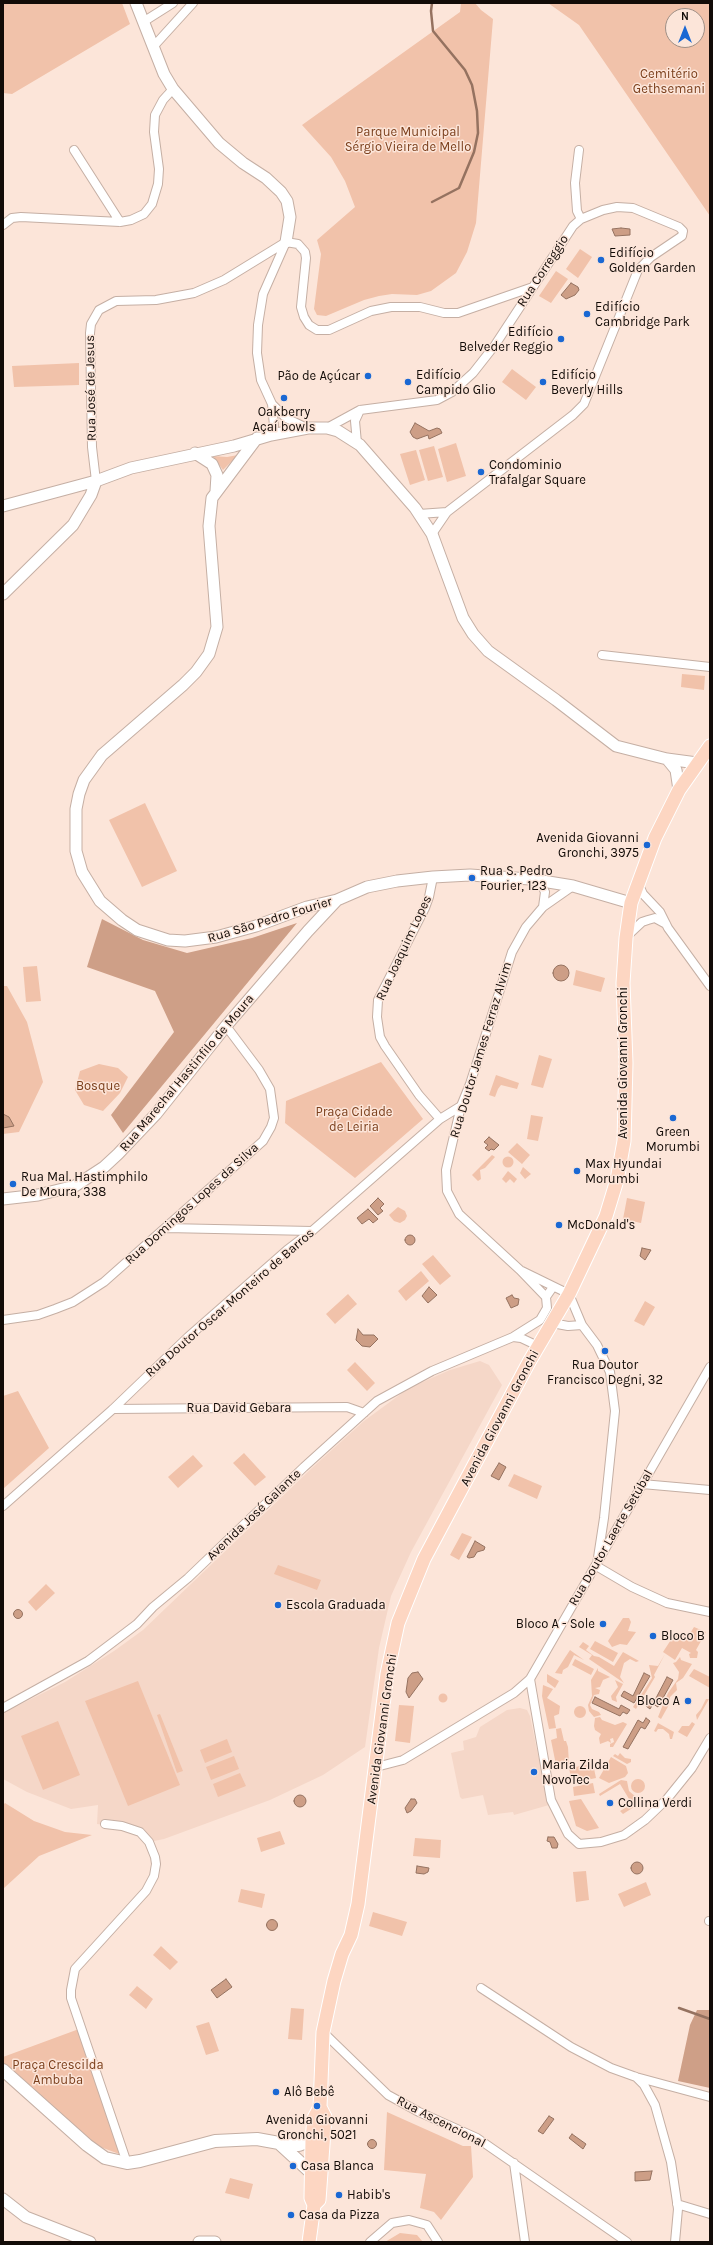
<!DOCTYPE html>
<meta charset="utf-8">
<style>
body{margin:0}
#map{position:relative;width:713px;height:2245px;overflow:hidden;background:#fce5d9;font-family:Karla,sans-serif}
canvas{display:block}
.frame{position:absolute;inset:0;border:4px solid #120b07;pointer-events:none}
.north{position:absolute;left:665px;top:8px;width:40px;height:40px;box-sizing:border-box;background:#fce5d9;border:1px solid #9e8e85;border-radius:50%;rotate:0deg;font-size:11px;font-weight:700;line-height:16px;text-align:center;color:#120b07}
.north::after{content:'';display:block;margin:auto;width:14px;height:18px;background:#1a68d3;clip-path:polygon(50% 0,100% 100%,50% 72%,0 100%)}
</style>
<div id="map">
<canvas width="713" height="2245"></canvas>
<div class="frame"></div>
<div class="north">N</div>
</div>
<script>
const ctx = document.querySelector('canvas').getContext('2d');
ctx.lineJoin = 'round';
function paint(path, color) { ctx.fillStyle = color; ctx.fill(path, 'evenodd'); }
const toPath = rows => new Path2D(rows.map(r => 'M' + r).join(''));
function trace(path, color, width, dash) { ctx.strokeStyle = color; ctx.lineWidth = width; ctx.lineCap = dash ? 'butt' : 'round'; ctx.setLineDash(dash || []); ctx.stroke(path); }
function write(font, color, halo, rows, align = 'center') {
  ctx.font = font + ' Karla,sans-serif'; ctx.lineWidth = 3; ctx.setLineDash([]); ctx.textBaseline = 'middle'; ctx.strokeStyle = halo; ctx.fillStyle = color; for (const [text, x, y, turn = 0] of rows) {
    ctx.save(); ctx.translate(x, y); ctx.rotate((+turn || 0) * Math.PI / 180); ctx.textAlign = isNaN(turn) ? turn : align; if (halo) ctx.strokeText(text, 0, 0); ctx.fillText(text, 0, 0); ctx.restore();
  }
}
paint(toPath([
 [480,1361,489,1365,502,1385,411,1552,391,1596,379,1648,365,1747,323,1775,270,1800,164,1839,149,1842,133,1829,97,1824,98,1805,71,1809,27,1792,3,1779,3,1713,65,1682,114,1651,143,1630,313,1467,364,1421,409,1388,450,1370],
 [520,1708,527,1710,530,1716,538,1755,539,1759,542,1761,549,1805,514,1815,513,1812,488,1815,483,1795,462,1799,460,1797,451,1753,464,1750,463,1741,476,1737,480,1727,507,1710]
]), '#f5d7c8');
paint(toPath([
 [3,3,122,3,130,24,12,94,3,93],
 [461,3,475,3,481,10,493,19,476,223,467,252,456,273,431,291,417,295,392,294,379,296,364,300,326,316,317,315,314,309,321,254,317,240,355,207,345,181,331,157,302,125,460,12],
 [548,3,710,3,710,216,579,25],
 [673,16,697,16,697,40,673,40],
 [580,249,592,257,578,278,566,269],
 [556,271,568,279,551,303,539,296],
 [79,363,79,385,14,387,12,366],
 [512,369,536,387,526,400,502,382],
 [456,443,466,476,447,482,438,449],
 [434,446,443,477,428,481,419,450],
 [416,450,425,480,410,485,400,454],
 [238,455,223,470,213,456,227,457],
 [682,674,705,676,704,690,681,687],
 [145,803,177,871,142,887,109,820],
 [37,966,41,1001,26,1002,23,967],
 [576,970,605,978,601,992,573,985],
 [3,986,7,986,27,1022,43,1082,19,1132,3,1134],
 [539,1055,552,1059,543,1088,531,1085],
 [381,1062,423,1119,355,1178,285,1123,286,1101],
 [99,1064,118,1068,128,1077,120,1093,103,1111,84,1105,75,1090,80,1071],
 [496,1075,519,1083,517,1089,501,1085,498,1089,495,1097,489,1095],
 [531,1115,543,1117,538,1141,527,1139],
 [517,1143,530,1155,522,1164,508,1152],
 [492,1155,495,1157,485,1168,480,1170,481,1179,478,1181,472,1175],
 '502.5 1162a5.5 5.5 0 1 1 11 0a5.5 5.5 0 1 1-11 0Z',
 [523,1167,531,1174,525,1179,520,1173],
 [508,1171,517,1179,514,1183,510,1179,506,1183,502,1179],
 [627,1198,645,1202,641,1223,623,1219],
 [398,1207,405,1211,407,1216,405,1220,400,1223,394,1221,389,1215],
 [433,1255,451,1276,440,1285,422,1264],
 [421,1271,429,1281,406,1301,398,1291],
 [348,1294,357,1304,335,1324,326,1314],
 [645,1301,655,1307,644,1326,634,1321],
 [355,1362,375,1383,367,1391,347,1370],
 [18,1391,49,1448,3,1489,3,1396],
 [244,1453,266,1477,255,1486,233,1463],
 [193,1455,203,1466,178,1488,168,1477],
 [514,1474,542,1486,537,1499,508,1486],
 [462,1533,472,1537,459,1560,450,1555],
 [278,1565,321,1580,317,1590,274,1574],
 [46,1584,55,1593,36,1611,28,1602],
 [623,1618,629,1618,631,1622,628,1631,636,1632,627,1645,620,1644,612,1647,608,1641],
 [694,1627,706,1632,696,1650,698,1652,697,1658,690,1658,689,1654,691,1653,682,1648,675,1660,663,1652,676,1632,687,1638],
 [595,1641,618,1653,613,1662,590,1649],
 [583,1642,589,1646,586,1650,594,1656,599,1657,614,1666,623,1652,639,1661,636,1662,630,1659,624,1663,620,1677,624,1683,589,1659,592,1655,579,1647],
 [570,1650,584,1660,574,1655,568,1667,563,1670,562,1674,555,1673],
 [665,1654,654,1675,655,1677,636,1709,633,1707,652,1678,649,1665,658,1666],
 [680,1657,681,1660,692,1664,683,1678,676,1683,677,1690,670,1697,670,1703,661,1719,658,1717,662,1707,668,1693,678,1679,679,1672,673,1663,676,1662],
 [575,1659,594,1669,591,1675,572,1665],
 [598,1668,598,1671,610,1677,603,1680,600,1687,595,1688,600,1690,599,1694,594,1695,590,1705,592,1709,599,1712,601,1715,594,1717,589,1711,588,1705,592,1696,591,1680],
 [694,1669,710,1677,710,1688,689,1676],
 [547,1674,559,1681,555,1688,547,1682],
 [615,1680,623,1684,616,1697,617,1702,612,1700,611,1696,618,1687],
 [138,1681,180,1785,128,1806,85,1701],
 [543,1685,553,1689,547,1698,560,1706,559,1714,554,1716,556,1728,549,1729,542,1696],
 '438.5 1698a4.5 4.5 0 1 1 9 0a4.5 4.5 0 1 1-9 0Z',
 [706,1699,709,1699,697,1720,696,1715,701,1709],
 [399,1705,414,1706,410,1743,395,1741],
 '574 1712a6 6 0 1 1 12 0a6 6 0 1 1-12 0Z',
 [160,1714,183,1771,177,1773,157,1715],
 [600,1717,602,1720,615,1725,623,1722,627,1724,613,1747,610,1747,610,1744,614,1742,613,1738,610,1739,611,1743,608,1741,600,1744,599,1738,601,1734,595,1730,594,1726,595,1718],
 [58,1721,80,1775,43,1790,21,1736],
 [692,1722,695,1724,687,1737,678,1732,682,1726,689,1726],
 [658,1723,674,1732,672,1739,670,1739,669,1734,663,1729,658,1729,656,1732,654,1731],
 [561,1728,564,1741,566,1741,568,1747,569,1764,556,1765,551,1740,557,1738,556,1729],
 [227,1739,232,1752,205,1763,200,1750],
 [620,1753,625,1758,631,1759,631,1762,627,1764,613,1756,615,1754,618,1756],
 [234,1756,239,1769,211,1780,206,1767],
 [611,1757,626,1766,628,1773,625,1777,609,1783,599,1778],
 [593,1764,596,1778,572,1783,569,1768],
 [240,1773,246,1786,218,1797,213,1784],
 '631 1786a7 7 0 1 1 14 0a7 7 0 1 1-14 0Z',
 [621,1780,627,1781,629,1791,636,1797,634,1807,623,1814,620,1811,632,1804,620,1784,600,1796,599,1794],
 [593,1783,595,1793,574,1796,573,1787],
 [581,1799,599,1828,587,1831,576,1826,569,1801],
 [5,1803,34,1821,65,1832,92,1835,39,1856,3,1889,3,1805],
 [280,1831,285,1844,261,1852,257,1838],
 [415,1838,441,1840,440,1858,413,1856],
 [586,1871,589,1900,576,1902,573,1872],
 [646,1882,651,1895,624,1907,618,1894],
 [241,1889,265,1894,262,1908,238,1902],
 [373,1912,407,1922,402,1936,369,1926],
 [161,1946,178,1962,170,1970,153,1955],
 [137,1986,153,1999,146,2009,129,1995],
 [291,2008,304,2009,302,2040,288,2039],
 [209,2022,219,2051,206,2055,196,2026],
 [79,2029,122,2155,87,2142,3,2069,3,2057],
 [387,2112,463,2146,471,2146,473,2177,441,2220,434,2212,420,2208,426,2174,384,2170],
 [230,2178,253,2184,249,2199,225,2193],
 [400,2233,417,2235,423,2242,385,2242]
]), '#f1c2aa');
paint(toPath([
 [102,919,143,940,187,953,252,938,297,923,123,1133,111,1115,174,1032,155,991,87,967],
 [697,2010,710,2010,710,2088,678,2081,690,2025]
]), '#ce9f87');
const water = toPath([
 [621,228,630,229,630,235,615,236,612,229,621,228],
 [571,283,578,287,579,290,575,295,566,299,561,295,571,283],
 [529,347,539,347,542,348,538,353,530,354,526,351,529,347],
 [415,423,429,431,437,428,440,429,442,433,429,439,428,435,417,439,413,437,410,432,415,423],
 '553 973a8 8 0 1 1 16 0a8 8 0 1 1-16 0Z',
 [3,1114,9,1117,14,1126,3,1128,3,1114],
 [489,1137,499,1145,494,1150,491,1149,489,1151,485,1148,488,1145,484,1142,489,1137],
 [378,1198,384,1204,380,1208,383,1211,378,1215,370,1206,378,1198],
 [368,1209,378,1219,373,1223,369,1219,362,1224,357,1218,368,1209],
 '405 1240a5 5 0 1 1 10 0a5 5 0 1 1-10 0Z',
 [642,1248,651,1250,645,1260,640,1256,642,1248],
 [429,1287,437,1295,428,1303,422,1296,429,1287],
 [512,1295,514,1298,519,1299,518,1305,511,1308,506,1298,512,1295],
 [358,1329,363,1335,374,1335,378,1339,370,1347,362,1346,356,1340,358,1329],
 [499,1463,506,1467,499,1480,491,1476,499,1463],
 [475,1541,485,1547,484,1550,477,1552,474,1557,469,1558,467,1557,475,1541],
 '13.5 1614a4.5 4.5 0 1 1 9 0a4.5 4.5 0 1 1-9 0Z',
 [418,1672,423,1679,409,1698,406,1692,408,1678,412,1673,418,1672],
 [644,1673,650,1676,634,1703,621,1696,624,1691,633,1696,644,1673],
 [667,1677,673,1680,658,1707,653,1704,650,1709,646,1706,651,1698,655,1700,667,1677],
 [595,1697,619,1709,621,1705,630,1710,627,1714,623,1712,620,1716,592,1703,595,1697],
 [646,1718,650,1721,645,1729,641,1727,628,1749,623,1747,638,1720,643,1723,646,1718],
 '294 1801a6 6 0 1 1 12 0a6 6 0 1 1-12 0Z',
 [411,1799,415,1799,417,1803,411,1811,407,1813,405,1808,411,1799],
 [548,1837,554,1837,558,1844,557,1848,552,1848,550,1842,547,1841,548,1837],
 '631 1868a6 6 0 1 1 12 0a6 6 0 1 1-12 0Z',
 [417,1866,429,1868,428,1872,424,1874,416,1873,417,1866],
 '266.5 1925a5.5 5.5 0 1 1 11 0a5.5 5.5 0 1 1-11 0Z',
 [226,1979,232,1987,217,1998,211,1990,226,1979],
 [549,2116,554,2119,543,2134,538,2131,549,2116],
 [572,2134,586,2144,583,2149,569,2138,572,2134],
 '367.5 2144a4.5 4.5 0 1 1 9 0a4.5 4.5 0 1 1-9 0Z',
 [652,2171,650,2180,635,2181,635,2172,652,2171]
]);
paint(water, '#cd9e86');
trace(water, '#957260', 1);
trace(toPath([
 [432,202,459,188,474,152,478,133,477,111,472,85,465,70,433,31,431,11,432,3],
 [679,2008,710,2019]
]), '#957260', 2.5);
const minor = toPath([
 [143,22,173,3],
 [153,47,193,3],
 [74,150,120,222],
 [579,150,575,183,577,211,581,219],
 [3,225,12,218,21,217,120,222,131,220,144,214,152,204,158,184,159,169,154,132,155,115,163,100,173,89],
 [286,242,298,244,305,252,306,258,301,307,304,317,309,325,317,330,329,330,371,311,391,307,420,307,444,313,458,313,533,287],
 [286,242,263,294,258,325,257,353,261,380,272,404,286,418,307,428],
 [327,428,360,410,437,400,452,392,473,373,495,345,573,226,581,219,603,210,617,207,633,208,679,227,683,231,682,236,651,257,638,270,584,404,573,415,447,512,432,534],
 [271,435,274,426,272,404],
 [357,443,355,421,360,410],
 [96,481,92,447,90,333,91,324,99,310,116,301,156,300,194,293,224,280,286,242],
 [419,514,447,512],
 [602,655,710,667],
 [433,877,429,897,425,908,378,1000,377,1017,380,1037,385,1046,419,1095,440,1119],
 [535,881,542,886,545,892,543,907],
 [638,883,643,894,660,912,668,928,710,986],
 [626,937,642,922,648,920,655,918,666,924],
 [166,1228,312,1231],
 [522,1271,569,1294,582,1325,597,1345,610,1372,615,1411,604,1518,597,1564,598,1567,632,1587,667,1603,710,1612],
 [546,1297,520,1270,459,1214,447,1191,446,1170,461,1106,470,1084,512,952,526,927,543,907,573,886],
 [3,1320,38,1315,55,1309,73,1302,104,1282,263,1141,271,1127,274,1118,270,1089,259,1070,226,1026],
 [552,1323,568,1326,582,1325],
 [513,1337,521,1338,538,1346],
 [113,1409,347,1407,364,1413],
 [642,1484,710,1490],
 [3,1506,113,1409,188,1337,287,1250,312,1231,440,1119,461,1106],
 [530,1679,551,1800,568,1834,579,1844,601,1842,624,1835,645,1820,667,1799,692,1768,710,1738],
 [3,1708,88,1661,137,1624,153,1607,188,1578,304,1467,377,1401,432,1371,513,1337,540,1320,547,1308,546,1297,553,1287],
 [376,1767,403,1760,514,1693,530,1679,710,1367],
 [105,1824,122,1826,140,1832,149,1842,155,1857,156,1864,154,1876,146,1891,75,1969,71,1990,71,1998,127,2163],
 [709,1921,710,1921],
 [481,1988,571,2047,611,2068,636,2077,710,2097],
 [323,2032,388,2095,419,2112,477,2138,627,2242],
 [636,2077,644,2085,655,2105,671,2162,678,2209,675,2242],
 [514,2163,525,2242],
 [677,2204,710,2214],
 [370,2242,392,2223,409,2220,427,2225,438,2242]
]);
const tertiary = toPath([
 [136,3,164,74,173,89,219,143,243,163,266,178,281,192,287,201,290,217,286,242],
 [257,438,212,498,209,526,217,627,209,654,196,672,183,685,102,755,84,780,79,794,76,809,76,851,82,872,100,901,122,920,137,930,168,940,185,941,216,937,256,926,307,907,337,900,367,887,397,881,433,877,470,875,530,879,573,886,631,903],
 [195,453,212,464,217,475,216,491],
 [3,506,96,481,131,468,234,446,271,435,308,428,327,428,338,431,360,445,415,508,432,534,463,618,473,634,488,651,556,700,616,746,667,759,697,763],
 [3,594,73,525,91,495,96,481],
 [667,759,676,770,679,790],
 [3,1199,38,1195,75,1186,104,1167,118,1154,156,1114,226,1026,308,931,337,900],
 [3,2199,26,2217,90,2242],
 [199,2242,215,2242]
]);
const secondary = toPath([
 [3,2070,87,2145,105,2158,127,2163,140,2161,215,2141,257,2139,290,2145,299,2145,312,2140],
 [280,2144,316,2177]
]);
const primary = toPath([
 [315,2204,319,2200,325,2117,320,2107],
 [309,2242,314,2205,311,2198,312,2140,314,2118,320,2107,323,2032,334,1981,342,1954,351,1935,358,1904,387,1674,398,1623,424,1559,529,1362,569,1294,606,1216,617,1180,624,1141,626,1063,623,983,626,938,631,903,655,838,679,790,710,746]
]);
trace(minor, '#c5afa4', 10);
trace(tertiary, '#c5afa4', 13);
trace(secondary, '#c5afa4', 14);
trace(primary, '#fff', 15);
trace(minor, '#fff', 8);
trace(tertiary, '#fff', 11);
trace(secondary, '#fff', 12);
trace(primary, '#fdd6c2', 13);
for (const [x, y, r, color] of [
 [601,260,4,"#1a68d3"],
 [587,314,4,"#1a68d3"],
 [561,339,4,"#1a68d3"],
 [368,376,4,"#1a68d3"],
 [408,382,4,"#1a68d3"],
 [543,382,4,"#1a68d3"],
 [284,398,4,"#1a68d3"],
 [481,472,4,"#1a68d3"],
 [647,845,4,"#1a68d3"],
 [472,878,4,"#1a68d3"],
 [673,1118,4,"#1a68d3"],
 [577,1171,4,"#1a68d3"],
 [13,1184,4,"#1a68d3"],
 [559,1225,4,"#1a68d3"],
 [605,1351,4,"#1a68d3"],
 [278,1605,4,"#1a68d3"],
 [603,1624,4,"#1a68d3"],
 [653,1636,4,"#1a68d3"],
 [688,1701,4,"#1a68d3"],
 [534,1772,4,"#1a68d3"],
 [610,1803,4,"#1a68d3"],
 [276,2092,4,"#1a68d3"],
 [317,2106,4,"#1a68d3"],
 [293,2166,4,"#1a68d3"],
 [339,2195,4,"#1a68d3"],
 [291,2215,4,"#1a68d3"]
]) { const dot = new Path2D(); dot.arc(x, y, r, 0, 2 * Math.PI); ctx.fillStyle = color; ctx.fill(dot); trace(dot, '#fce5d9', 1.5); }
write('13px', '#7c401d', '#fce5d9', [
 ["Cemitério",669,74],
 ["Gethsemani",669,89],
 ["Parque Municipal",408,132],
 ["Sérgio Vieira de Mello",408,147],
 ["Bosque",98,1086],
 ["Praça Cidade",354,1112],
 ["de Leiria",354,1127],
 ["Praça Crescilda",58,2065],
 ["Ambuba",58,2080]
]);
write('13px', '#120b07', '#fce5d9', [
 ["Edifício",609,253],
 ["Golden Garden",609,268],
 ["Edifício",595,307],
 ["Cambridge Park",595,322],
 ["Edifício",553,332,"right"],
 ["Belveder Reggio",553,347,"right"],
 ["Edifício",416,375],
 ["Campido Glio",416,390],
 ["Edifício",551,375],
 ["Beverly Hills",551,390],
 ["Pão de Açúcar",360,376,"right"],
 ["Oakberry",284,412,"center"],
 ["Açaí bowls",284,427,"center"],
 ["Condominio",489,465],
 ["Trafalgar Square",489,480],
 ["Avenida Giovanni",639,838,"right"],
 ["Gronchi, 3975",639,853,"right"],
 ["Rua S. Pedro",480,871],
 ["Fourier, 123",480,886],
 ["Green",673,1132,"center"],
 ["Morumbi",673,1147,"center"],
 ["Max Hyundai",585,1164],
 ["Morumbi",585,1179],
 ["Rua Mal. Hastimphilo",21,1177],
 ["De Moura, 338",21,1192],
 ["McDonald's",567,1225],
 ["Rua Doutor",605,1365,"center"],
 ["Francisco Degni, 32",605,1380,"center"],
 ["Escola Graduada",286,1605],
 ["Bloco A - Sole",595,1624,"right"],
 ["Bloco B",661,1636],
 ["Bloco A",680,1701,"right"],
 ["Maria Zilda",542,1765],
 ["NovoTec",542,1780],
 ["Collina Verdi",618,1803],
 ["Alô Bebê",284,2092],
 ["Avenida Giovanni",317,2120,"center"],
 ["Gronchi, 5021",317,2135,"center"],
 ["Casa Blanca",301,2166],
 ["Habib's",347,2195],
 ["Casa da Pizza",299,2215]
], 'left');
write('13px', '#120b07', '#fce5d9', [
 ["Rua Correggio",543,271,-57],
 ["Rua José de Jesus",91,388,-91],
 ["Rua São Pedro Fourier",270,920,-17],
 ["Rua Joaquim Lopes",404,948,-65],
 ["Rua Doutor James Ferraz Alvim",481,1050,-73],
 ["Avenida Giovanni Gronchi",623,1063,-90],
 ["Rua Marechal Hastinfilo de Moura",187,1073,-50],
 ["Rua Domingos Lopes da Silva",192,1204,-42],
 ["Rua Doutor Oscar Monteiro de Barros",230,1303,-41],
 ["Rua David Gebara",239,1408],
 ["Avenida Giovanni Gronchi",500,1418,-62],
 ["Avenida José Galante",254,1515,-44],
 ["Rua Doutor Laerte Setúbal",611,1538,-60],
 ["Avenida Giovanni Gronchi",382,1729,-82],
 ["Rua Ascencional",441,2122,27]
]);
</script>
